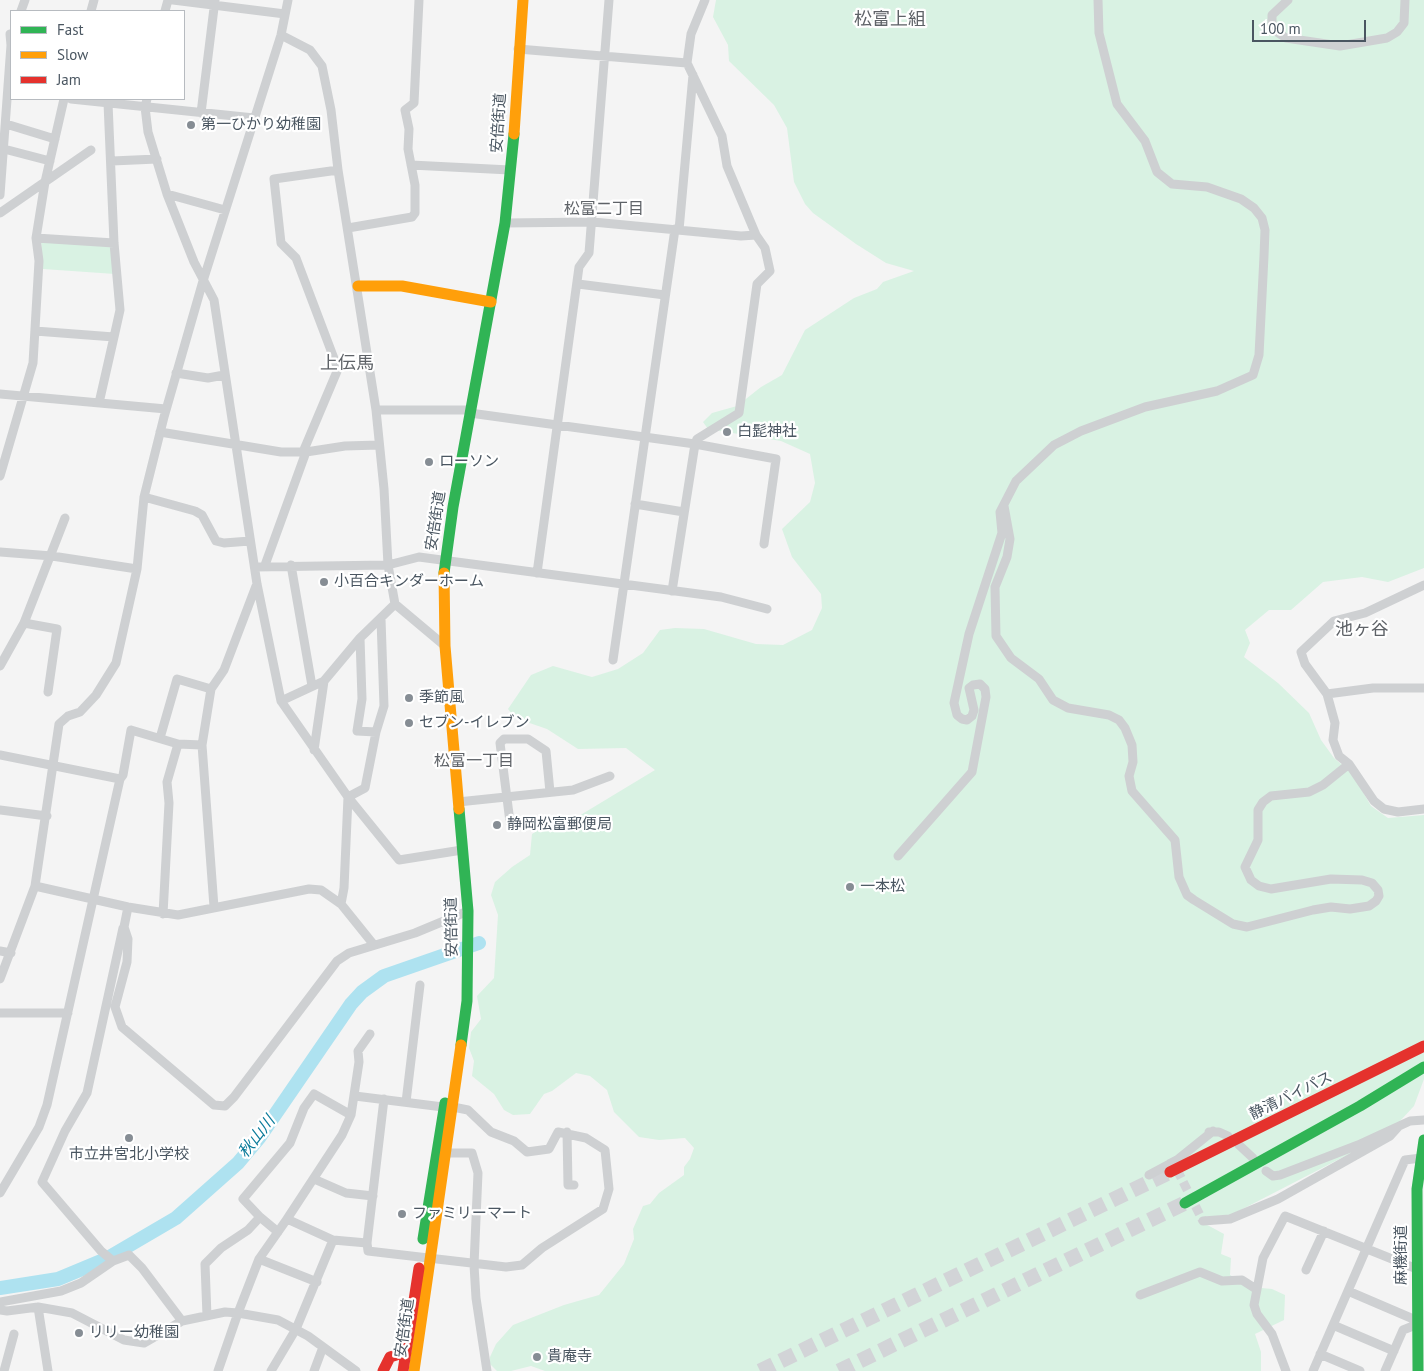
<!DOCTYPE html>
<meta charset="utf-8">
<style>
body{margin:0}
#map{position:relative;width:1424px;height:1371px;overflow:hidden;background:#f4f4f4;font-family:"PT Sans",sans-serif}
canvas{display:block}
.legend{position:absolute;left:10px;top:10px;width:175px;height:90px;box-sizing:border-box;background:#fff;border:1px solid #b7bbc0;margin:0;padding:6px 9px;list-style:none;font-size:15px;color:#4a5661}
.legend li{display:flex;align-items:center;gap:10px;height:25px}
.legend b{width:25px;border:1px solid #b7bbc0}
.scale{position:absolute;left:1252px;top:20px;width:114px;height:22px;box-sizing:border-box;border:2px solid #4a5661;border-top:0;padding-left:6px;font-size:15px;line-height:18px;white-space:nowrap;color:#4a5661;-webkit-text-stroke:4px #fff;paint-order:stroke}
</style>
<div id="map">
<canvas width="1424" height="1371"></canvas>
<ul class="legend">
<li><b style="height:6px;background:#30b455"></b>Fast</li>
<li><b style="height:6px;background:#ff9f0a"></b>Slow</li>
<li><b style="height:6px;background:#e5322d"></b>Jam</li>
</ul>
<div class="scale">100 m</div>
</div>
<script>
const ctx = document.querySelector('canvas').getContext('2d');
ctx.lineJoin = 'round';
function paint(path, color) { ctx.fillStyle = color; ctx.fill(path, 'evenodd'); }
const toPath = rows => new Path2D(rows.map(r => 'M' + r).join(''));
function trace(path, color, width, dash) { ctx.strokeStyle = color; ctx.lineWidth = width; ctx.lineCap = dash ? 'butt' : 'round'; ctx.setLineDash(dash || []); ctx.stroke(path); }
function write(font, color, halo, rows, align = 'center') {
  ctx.font = font + ' "PT Sans","Noto Sans JP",sans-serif'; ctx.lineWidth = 4.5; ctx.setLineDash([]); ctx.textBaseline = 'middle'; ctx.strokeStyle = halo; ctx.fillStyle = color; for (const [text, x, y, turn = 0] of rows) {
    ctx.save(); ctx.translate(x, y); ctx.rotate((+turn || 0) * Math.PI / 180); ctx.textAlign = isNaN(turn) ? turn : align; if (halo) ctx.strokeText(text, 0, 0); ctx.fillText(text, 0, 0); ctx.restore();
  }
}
paint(toPath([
 [716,0,1424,0,1424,568,1388,582,1362,577,1323,582,1291,610,1269,610,1245,630,1250,643,1244,657,1278,683,1309,713,1321,740,1334,758,1352,773,1371,806,1388,818,1424,815,1424,1079,1414,1106,1388,1134,1231,1215,1205,1217,1198,1220,1224,1234,1221,1254,1231,1258,1230,1275,1251,1287,1272,1289,1285,1295,1284,1320,1255,1334,1261,1352,1261,1371,545,1371,531,1366,511,1371,497,1371,490,1364,490,1357,496,1344,513,1325,564,1305,599,1295,624,1264,634,1239,633,1229,643,1206,650,1204,659,1193,684,1175,684,1167,690,1159,694,1148,685,1138,659,1140,639,1137,614,1112,607,1090,590,1076,576,1073,552,1091,544,1094,530,1114,513,1115,504,1110,494,1094,472,1076,474,1061,469,1048,471,1032,481,1019,477,996,494,978,498,915,491,895,495,882,512,867,530,855,532,834,541,828,564,825,655,770,626,748,578,749,547,729,515,718,508,709,531,675,553,666,592,677,618,669,643,653,660,630,675,628,704,629,756,644,783,645,812,630,822,608,821,594,792,557,782,529,810,502,815,483,810,454,781,441,708,429,703,422,712,413,737,406,761,387,782,375,805,330,854,298,877,289,883,282,914,271,886,263,856,244,813,213,805,204,794,182,787,128,774,105,729,61,728,45,713,17],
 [41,241,112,246,115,274,43,269]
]), '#d9f2e3');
trace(toPath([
 [0,1288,58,1279,106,1259,176,1218,238,1163,259,1138,351,1004,362,992,384,976,479,943]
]), '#aee2f0', 14);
trace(toPath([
 [1171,1158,1203,1221]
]), '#d2d4d7', 9, [9, 4.5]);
trace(toPath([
 [760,1371,1170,1172],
 [839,1371,1185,1203]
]), '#d2d4d7', 15, [15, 8]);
trace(toPath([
 [173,0,285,14],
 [1288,0,1272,15,1272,25,1277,32,1286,38,1340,46,1387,38,1397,32,1404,23,1405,0],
 [21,11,25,0],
 [91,11,94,0],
 [165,11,168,0],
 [281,35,310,50,322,66,331,110,338,170,376,410,384,489,388,565,395,604,445,646],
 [518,49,687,63],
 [71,99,254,118],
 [147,99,145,107,148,132,167,194,194,262,214,300,257,584,281,701,348,797,399,860,462,850],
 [201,113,215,0],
 [6,124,55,139],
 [4,149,50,161],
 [112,161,157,159],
 [411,165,510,170],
 [167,194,225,210],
 [0,195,11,45,10,34],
 [0,213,91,150],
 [505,223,593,222,741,236,756,235],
 [348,228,412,217,415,213,415,185,408,149,409,129,405,110,414,103,419,0],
 [679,230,693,75],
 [36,238,114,243],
 [578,284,665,295],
 [35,331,114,337,120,310,114,243,108,103],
 [176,373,208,378,224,375],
 [0,394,166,409],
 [99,403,114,337],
 [376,410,471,410],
 [470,413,695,444,776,459,764,544],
 [160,432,281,452,306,452,345,446,379,445],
 [303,452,338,369,296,258,281,243,274,179,338,170],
 [0,476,33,363,39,261,36,238,45,182,64,99],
 [144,497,195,511,202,515,216,541,224,543,250,541],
 [635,504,684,512],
 [1004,506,1010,539,1007,557,995,587,996,636,1011,658,1039,679,1053,700,1068,708,1109,715,1119,720,1125,728,1132,745,1133,762,1129,776,1132,791,1175,840,1179,877,1187,895,1194,900,1233,924,1247,927,1313,910,1331,907,1350,909,1369,906,1376,901,1379,896,1378,890,1372,883,1362,880,1331,879,1271,889,1259,886,1251,880,1245,867,1258,840,1258,810,1263,802,1271,796,1309,792,1323,785,1349,764],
 [0,552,52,556,137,569],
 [265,565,306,452],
 [291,565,312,686],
 [255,567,388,565,419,557,721,597,767,609],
 [537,573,579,267,589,253,609,0],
 [1424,585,1365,613,1334,621,1301,652,1305,664,1327,694,1335,723,1333,740,1339,756,1349,764,1374,801,1384,809,1398,812,1424,809],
 [672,591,695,444,697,439,739,413,757,284,770,271,765,248,756,235,727,166,722,136,687,63,691,34,705,0],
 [24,623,57,629,48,692],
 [360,638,362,699,357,731,376,732],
 [613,660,675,229],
 [0,666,24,623,65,518],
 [1327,694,1373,688,1424,688],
 [281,701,324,681,360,638,395,604],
 [160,738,177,679,211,689],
 [314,750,324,681],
 [0,755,120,779],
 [348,797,365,788,376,732,384,706,381,619],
 [458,802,573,790,610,776],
 [0,810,47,816],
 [510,822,500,743,504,739,528,739,546,751,550,792],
 [898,856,972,772,986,697,985,689,980,684,973,685,969,688,974,710,972,716,967,720,962,719,957,715,954,703,969,634,1002,533,1000,512,1016,481,1054,445,1081,431,1145,407,1217,391,1253,375,1259,355,1264,256,1265,230,1262,218,1254,208,1241,199,1207,187,1172,184,1157,172,1145,141,1117,104,1099,33,1098,0],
 [35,886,128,907,178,915,309,889,321,890,341,904,374,945],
 [341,904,344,888,348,797],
 [128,907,124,927,128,939,127,962,115,1007,122,1027,214,1105,225,1106,234,1097,337,961,349,953,415,933,468,911],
 [214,907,202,745,211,689,224,670,256,586],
 [163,914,169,803,167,782,178,744],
 [0,951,11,953],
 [0,979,35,886,59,724,68,716,80,712,96,695,116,663,137,569,144,497,164,417,203,281,281,35,288,0],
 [0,1013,68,1013],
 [370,1034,358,1051,359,1062,351,1115,342,1135,287,1219,333,1240,367,1243,384,1099],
 [355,1096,443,1107],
 [406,1102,420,985],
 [567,1132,568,1185,574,1185],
 [1209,1132,1219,1132,1228,1136],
 [1239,1145,1253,1158],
 [446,1153,472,1153,478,1173,474,1265,476,1298,487,1371],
 [1266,1171,1273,1176,1280,1175,1358,1145,1410,1121,1424,1120],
 [1149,1175,1177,1160,1213,1131],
 [314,1179,346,1193,373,1196],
 [0,1193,39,1127,47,1105,120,779,123,775,131,730,178,744,202,745],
 [260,1217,243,1199,290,1143,304,1108,314,1094,351,1115],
 [1203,1221,1230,1219,1278,1199,1390,1136,1399,1126],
 [367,1243,368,1251,506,1267,522,1265,542,1248,603,1209,609,1189,605,1150,586,1138,558,1132,549,1149,527,1152,514,1141,491,1132,468,1110,453,1107],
 [259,1259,317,1282],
 [113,1261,101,1251,42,1182,65,1131,87,1093,123,928],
 [1306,1270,1324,1231],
 [1348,1291,1418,1321],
 [1140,1295,1200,1272,1222,1281,1242,1280,1256,1289],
 [0,1302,61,1291,81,1283,113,1261,129,1255,142,1268,182,1321],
 [0,1310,7,1311,38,1307],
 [207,1316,205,1264,221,1248,248,1230,260,1217,278,1232],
 [1333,1325,1394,1351],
 [1320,1354,1360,1371],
 [4,1371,14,1334],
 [48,1371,38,1307,72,1313,124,1340,144,1343,182,1321,225,1312,238,1313,259,1259,287,1219],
 [218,1371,238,1313,278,1320,308,1336,356,1371],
 [271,1371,296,1329,333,1240],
 [314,1371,323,1347],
 [1286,1371,1272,1334,1257,1314,1254,1305,1263,1258,1285,1216,1417,1269],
 [1313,1371,1405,1160,1421,1158],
 [1385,1371,1403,1330,1418,1324]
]), '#ced0d2', 9);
trace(toPath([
 [444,573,453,507,505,223,514,134],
 [459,809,468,911,467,1001,461,1045],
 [1185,1203,1360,1106,1424,1067],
 [423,1239,445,1103],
 [1418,1371,1417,1189,1424,1140]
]), '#30b455', 11);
trace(toPath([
 [514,134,523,0],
 [358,286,402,286,491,302],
 [444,573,445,646,459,809],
 [414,1371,461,1045]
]), '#ff9f0a', 11);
trace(toPath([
 [1170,1172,1424,1046],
 [383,1371,390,1357,406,1352],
 [403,1371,419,1268]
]), '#e5322d', 11);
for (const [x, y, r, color] of [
 [191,125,5,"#868d94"],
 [727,432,5,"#868d94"],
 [429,462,5,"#868d94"],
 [324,582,5,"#868d94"],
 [409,698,5,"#868d94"],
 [409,723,5,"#868d94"],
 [497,825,5,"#868d94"],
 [850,887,5,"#868d94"],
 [129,1138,5,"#868d94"],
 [402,1214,5,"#868d94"],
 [79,1333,5,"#868d94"],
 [537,1357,5,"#868d94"]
]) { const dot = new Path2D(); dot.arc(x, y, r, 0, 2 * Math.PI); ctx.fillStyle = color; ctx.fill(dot); trace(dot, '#fff', 2); }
write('15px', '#4a5661', '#fff', [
 ["安倍街道",499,123,-86],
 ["安倍街道",436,521,-81],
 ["安倍街道",452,927,-91],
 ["静清バイパス",1291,1096,-26],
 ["麻機街道",1402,1255,-90],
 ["安倍街道",405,1328,-82]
]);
write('15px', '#4a5661', '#fff', [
 ["第一ひかり幼稚園",201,125],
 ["白髭神社",737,432],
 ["ローソン",439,462],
 ["小百合キンダーホーム",334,582],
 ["季節風",419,698],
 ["セブン-イレブン",419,723],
 ["静岡松富郵便局",507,825],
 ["一本松",860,887],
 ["市立井宮北小学校",129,1155,"center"],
 ["ファミリーマート",412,1214],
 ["リリー幼稚園",89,1333],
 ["貴庵寺",547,1357]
], 'left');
write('16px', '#5f6368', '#fff', [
 ["松富二丁目",604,209],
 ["松富一丁目",474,761]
]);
write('italic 16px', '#0c7c9b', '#fff', [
 ["秋山川",257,1137,-52]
]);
write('18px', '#5f6368', '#fff', [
 ["松富上組",890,20],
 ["上伝馬",347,364],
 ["池ヶ谷",1362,630]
]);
</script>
